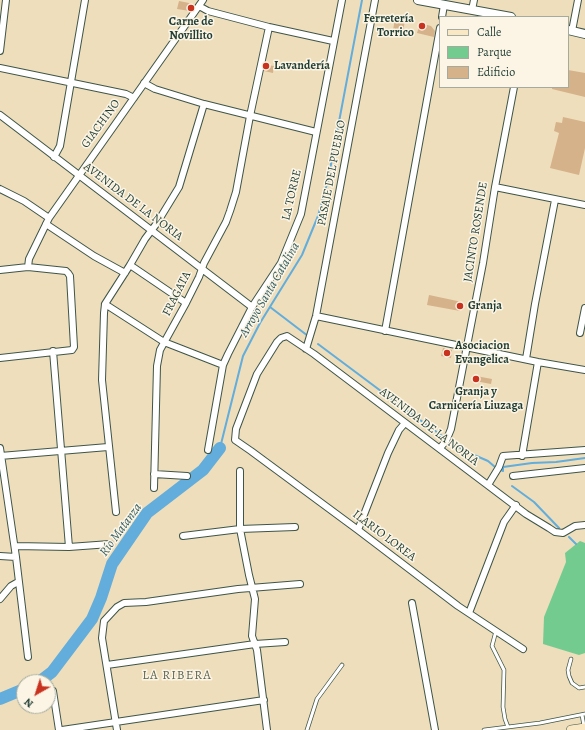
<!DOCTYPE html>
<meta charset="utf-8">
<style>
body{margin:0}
#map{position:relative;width:585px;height:730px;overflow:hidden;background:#eedebc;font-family:Alegreya,serif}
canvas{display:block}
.legend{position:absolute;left:439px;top:16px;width:130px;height:72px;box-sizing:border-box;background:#fcf5e5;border:1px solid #a4ab9e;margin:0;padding:5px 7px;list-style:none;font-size:12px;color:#1f3d34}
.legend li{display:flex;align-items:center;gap:8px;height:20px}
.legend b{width:20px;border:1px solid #a4ab9e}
.north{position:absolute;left:16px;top:674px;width:40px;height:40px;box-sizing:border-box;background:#fcf5e5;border:1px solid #a4ab9e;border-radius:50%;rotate:219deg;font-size:11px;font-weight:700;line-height:16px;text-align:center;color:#1f3d34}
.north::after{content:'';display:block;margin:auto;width:14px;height:18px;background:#c8321e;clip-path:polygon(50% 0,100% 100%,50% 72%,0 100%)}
</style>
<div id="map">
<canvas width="585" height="730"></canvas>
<ul class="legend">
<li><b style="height:5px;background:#fae7c3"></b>Calle</li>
<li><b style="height:11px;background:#74cb90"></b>Parque</li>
<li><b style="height:11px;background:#d5b289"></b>Edificio</li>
</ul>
<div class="north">N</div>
</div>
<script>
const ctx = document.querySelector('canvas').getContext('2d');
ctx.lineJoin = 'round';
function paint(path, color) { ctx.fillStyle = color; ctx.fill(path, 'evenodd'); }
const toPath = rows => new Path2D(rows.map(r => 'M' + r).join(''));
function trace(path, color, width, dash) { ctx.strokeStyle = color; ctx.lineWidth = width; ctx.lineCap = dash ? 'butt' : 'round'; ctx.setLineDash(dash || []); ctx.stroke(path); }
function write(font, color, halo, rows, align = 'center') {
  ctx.font = font + ' Alegreya,serif'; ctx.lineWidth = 3; ctx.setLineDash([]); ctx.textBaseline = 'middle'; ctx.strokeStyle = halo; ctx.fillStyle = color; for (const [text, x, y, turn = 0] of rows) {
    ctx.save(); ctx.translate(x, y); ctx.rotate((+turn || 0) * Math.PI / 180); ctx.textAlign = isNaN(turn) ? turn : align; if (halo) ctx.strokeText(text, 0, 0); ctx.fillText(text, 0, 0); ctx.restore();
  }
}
paint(toPath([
 [580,541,585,543,585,653,579,655,543,644,544,617,566,562,565,553]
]), '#74cb90');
trace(toPath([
 [270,307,308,336],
 [318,344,409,412,445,438],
 [454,444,465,451,488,461,495,467],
 [220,448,243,356,260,323,302,255,318,216,328,180,362,0],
 [501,470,503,471,503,467,532,463,556,462,585,458],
 [512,486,534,502,559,528],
 [569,537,576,544]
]), '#62addb', 2);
trace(toPath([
 [39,682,52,672,92,619,101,598,112,564,147,513,203,470,220,448],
 [0,699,24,689]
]), '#62addb', 12);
paint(toPath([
 [179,1,194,4,190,11,177,9],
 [395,19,405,21,403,31,393,30],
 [420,23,431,26,435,31,434,37,417,33],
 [266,65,274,66,273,73,264,71],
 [568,70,585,73,585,97,552,89,552,87,568,87],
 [563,117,585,122,585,148,579,175,550,168,559,133,554,131,556,122,562,123],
 [429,295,462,302,460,311,427,305],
 [443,348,452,350,451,358,441,356],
 [476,376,492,379,491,384,475,381]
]), '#d5b289');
const service = toPath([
 [496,631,492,646,504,670,503,707,505,719,508,727],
 [571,659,568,670,569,676,572,683,579,688,585,687],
 [582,715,584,726],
 [307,730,317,699,342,665],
 [484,730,540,723,585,714]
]);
const minor = toPath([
 [199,6,208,11,269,27,333,41],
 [472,10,474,0],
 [442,17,444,5],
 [572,31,578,0],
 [0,51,6,0],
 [0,68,126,94,134,98],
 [144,83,155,89,204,104,316,132],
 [0,115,252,307],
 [54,157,60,146,85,0],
 [495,187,585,205],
 [0,189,24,201,49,218],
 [46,224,94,256,125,273],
 [130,265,186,303],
 [28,267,29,259,49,218,203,0],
 [0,270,28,267,66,271,68,273,70,276,74,347,72,350,0,358],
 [105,304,164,342,223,365],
 [316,316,538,362,585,370],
 [385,331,440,28],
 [580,333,585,308],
 [306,349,316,316,375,0],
 [53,351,69,547],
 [526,359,535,304,555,200],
 [0,448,16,557,28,657],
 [440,448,446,441,451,429,483,263,495,187,514,87],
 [208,450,223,365,228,354,252,307,281,263,301,214,342,0],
 [0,456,108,447],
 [522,456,538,362],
 [240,471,240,529,249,575,255,599,252,636,257,650,267,730],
 [154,474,187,476],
 [513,476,585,468],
 [488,485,499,467,503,456,585,450],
 [154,488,157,366,160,350,186,303,199,277,204,263,226,222,230,211,236,192,250,116,269,27],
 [116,512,102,380,104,313,105,304,130,265,145,239,157,223,179,187,204,104],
 [358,530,388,453,399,430,405,423],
 [183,536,240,529,295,527],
 [15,546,69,547,110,544],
 [0,556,16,557],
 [0,599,11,586,18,582],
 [412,603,435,730],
 [469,613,504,522,516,505],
 [523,649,458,606,358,530,251,451,235,440,236,429,257,374,277,342,281,338,287,336,314,354,526,514,549,528,555,532,563,533,575,526,585,525],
 [107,665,255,644,285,642],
 [53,691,59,730],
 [62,730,264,700],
 [117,730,102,638,104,621,117,607,124,603,146,602,238,589,300,584]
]);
const tertiary = toPath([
 [418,0,511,17],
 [568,30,585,34]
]);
const secondary = toPath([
 [571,730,585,728]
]);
trace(service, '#3e5548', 4.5);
trace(minor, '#3e5548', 8);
trace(tertiary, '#3e5548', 10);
trace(secondary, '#3e5548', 10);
trace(service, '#fff', 3);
trace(minor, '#fff', 6);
trace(tertiary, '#fff', 8);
trace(secondary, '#fae7c3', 9);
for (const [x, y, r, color] of [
 [191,8,4,"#c8321e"],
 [422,26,4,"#c8321e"],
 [266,66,4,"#c8321e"],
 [460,306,4,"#c8321e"],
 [447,353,4,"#c8321e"],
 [476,379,4,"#c8321e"]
]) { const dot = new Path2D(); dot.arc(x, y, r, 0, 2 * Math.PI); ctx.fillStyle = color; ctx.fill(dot); trace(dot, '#fcf5e5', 1.5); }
write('bold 12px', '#1f3d34', '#fcf5e5', [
 ["Ferretería",414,19,"right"],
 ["Torrico",414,33,"right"],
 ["Carne de",191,22,"center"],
 ["Novillito",191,36,"center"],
 ["Lavandería",274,66],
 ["Granja",468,306],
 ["Asociacion",455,346],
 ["Evangelica",455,360],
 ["Granja y",476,392,"center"],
 ["Carnicería Liuzaga",476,406,"center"]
], 'left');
write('12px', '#1f3d34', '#fcf5e5', [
 ["GIACHINO",101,124,-54],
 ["PASAJE DEL PUEBLO",332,173,-79],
 ["LA TORRE",292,195,-77],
 ["AVENIDA DE LA NORIA",133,202,37],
 ["JACINTO ROSENDE",476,232,-81],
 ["FRAGATA",177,294,-63],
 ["AVENIDA DE LA NORIA",429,427,37],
 ["ILARIO LOREA",384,536,37]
]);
write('italic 13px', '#335f66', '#fcf5e5', [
 ["Arroyo Santa Catalina",270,290,-60],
 ["Río Matanza",121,530,-54]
]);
ctx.letterSpacing = '1px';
write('13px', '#5f6652', '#fcf5e5', [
 ["LA RIBERA",177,676]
]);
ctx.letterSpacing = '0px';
</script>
